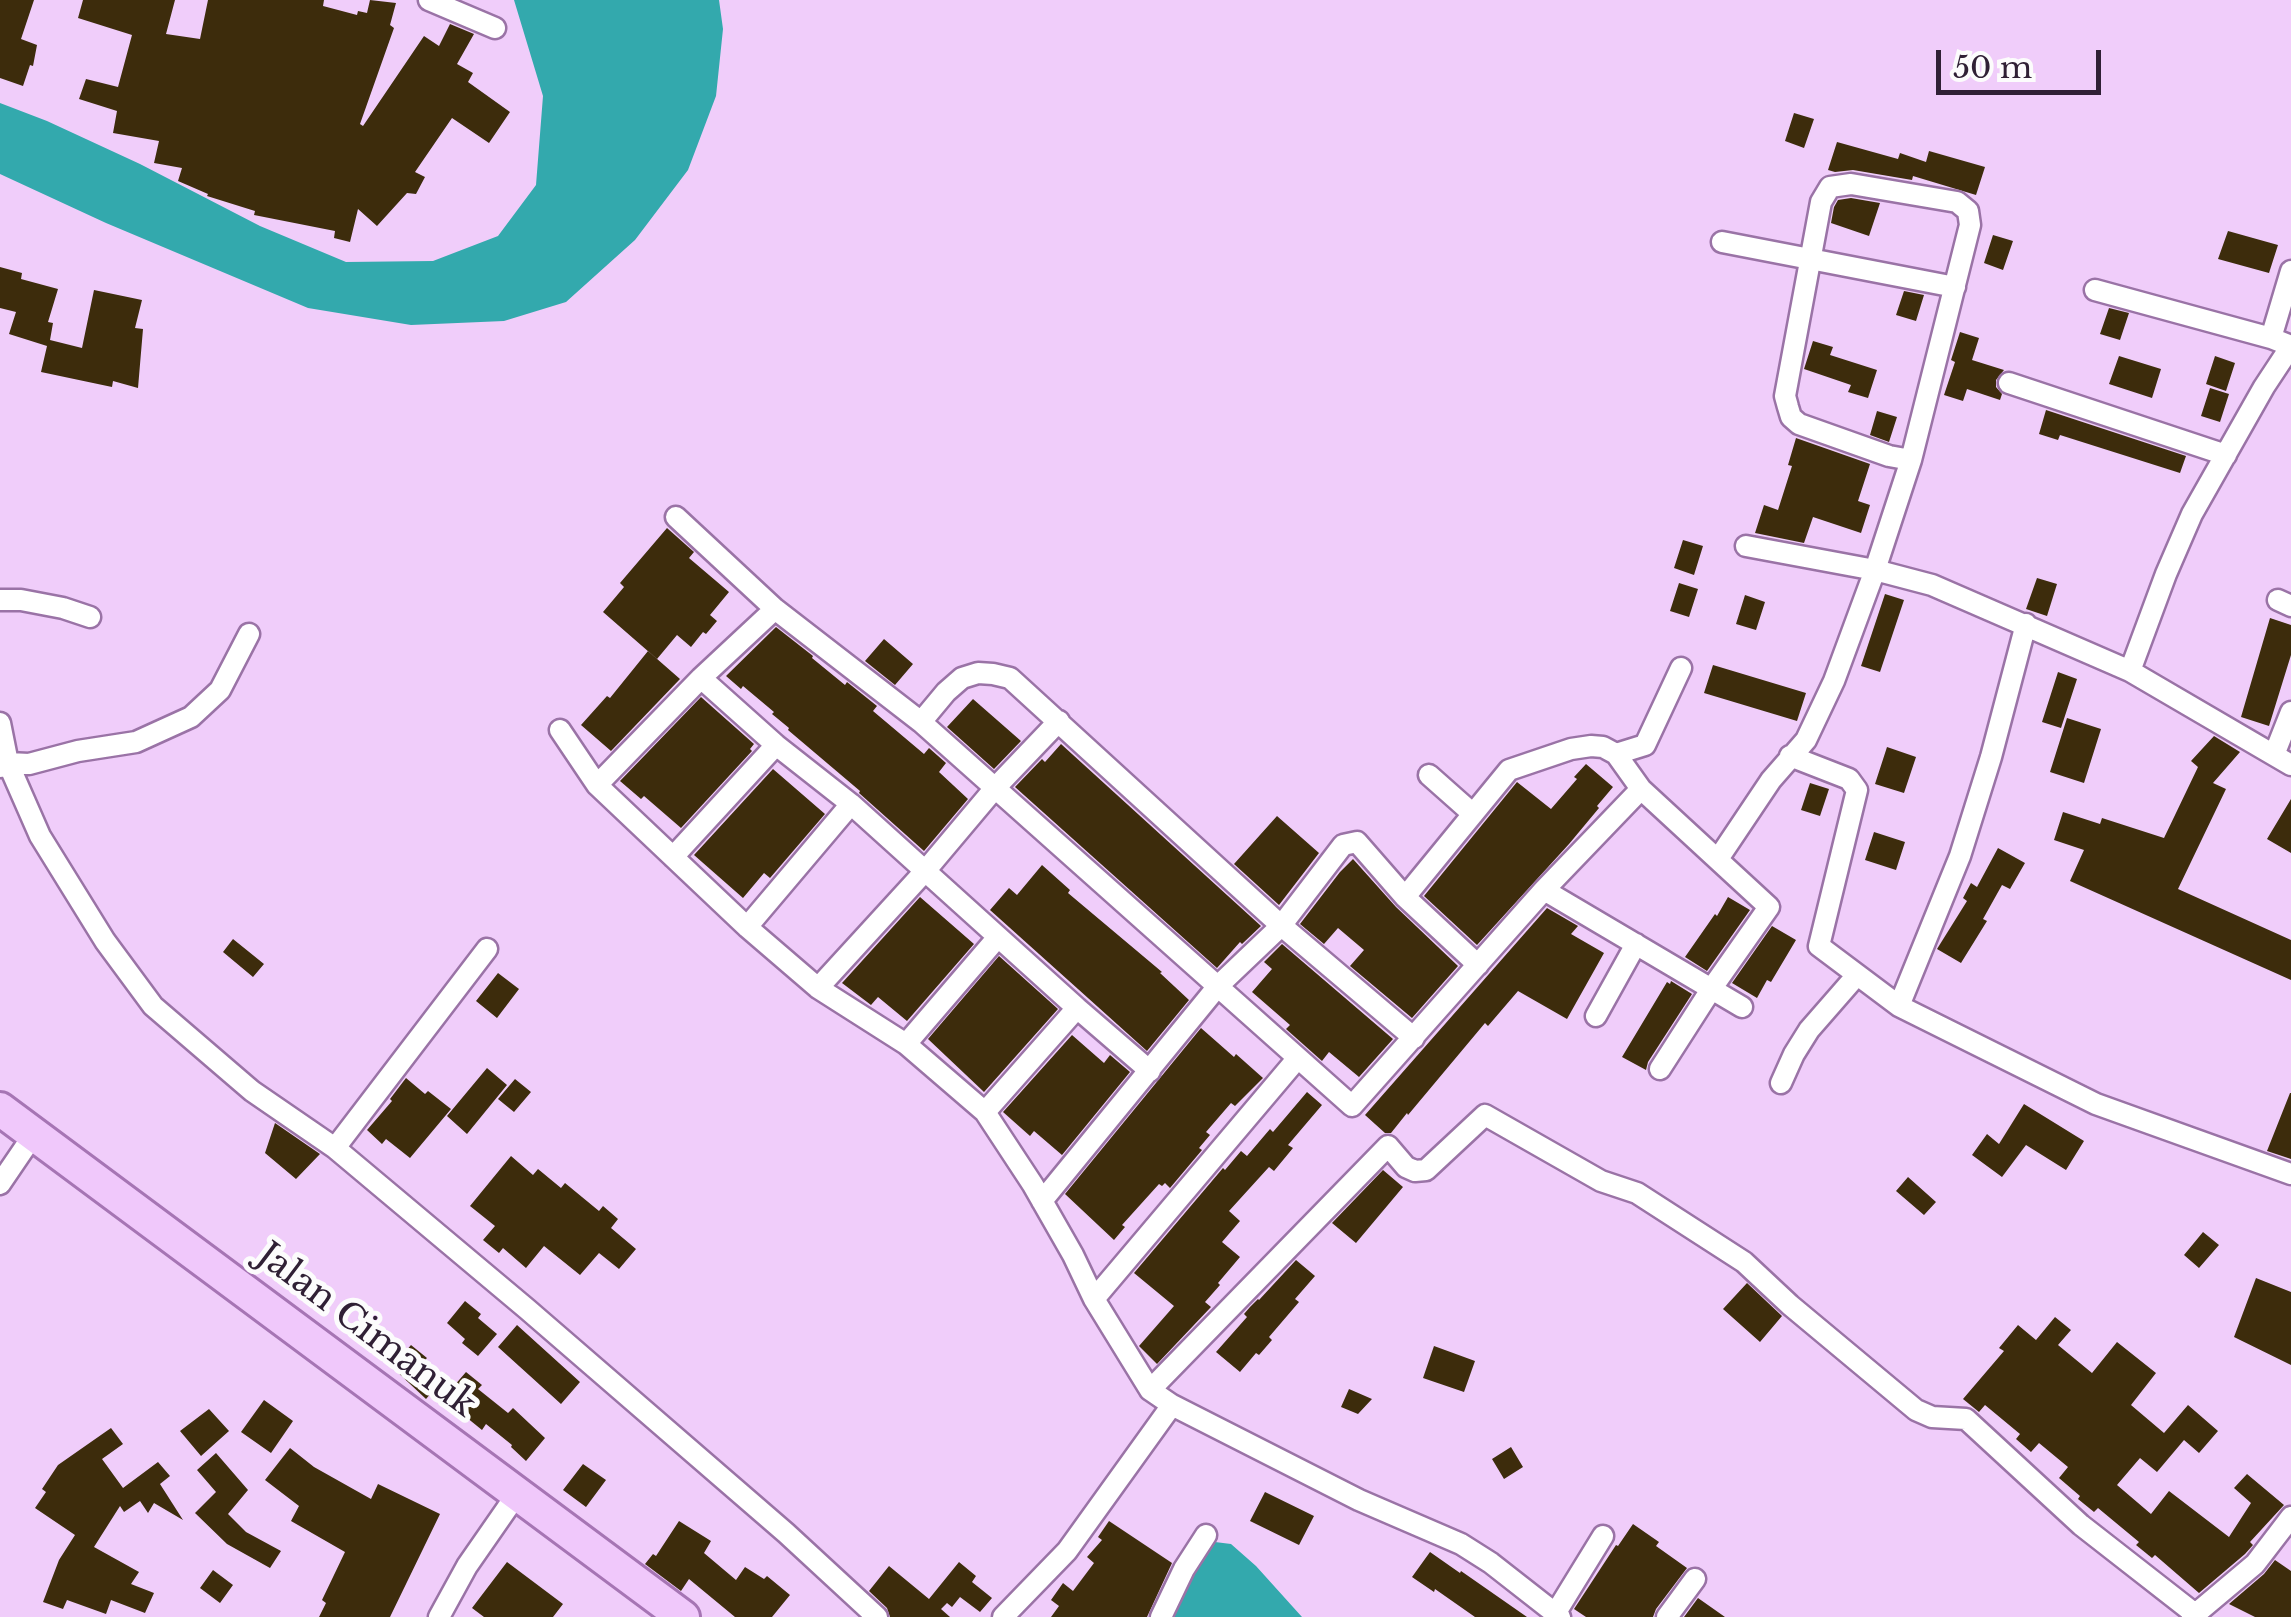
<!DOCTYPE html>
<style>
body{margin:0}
#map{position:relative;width:2291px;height:1617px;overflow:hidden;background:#f0cdfa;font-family:"Libre Baskerville",serif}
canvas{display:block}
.scale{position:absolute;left:1936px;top:50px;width:165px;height:45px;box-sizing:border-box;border:5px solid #302035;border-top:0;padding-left:12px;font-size:30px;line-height:35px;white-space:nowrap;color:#302035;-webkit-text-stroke:8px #fcfcfc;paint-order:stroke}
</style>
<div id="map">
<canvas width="2291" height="1617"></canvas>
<div class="scale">50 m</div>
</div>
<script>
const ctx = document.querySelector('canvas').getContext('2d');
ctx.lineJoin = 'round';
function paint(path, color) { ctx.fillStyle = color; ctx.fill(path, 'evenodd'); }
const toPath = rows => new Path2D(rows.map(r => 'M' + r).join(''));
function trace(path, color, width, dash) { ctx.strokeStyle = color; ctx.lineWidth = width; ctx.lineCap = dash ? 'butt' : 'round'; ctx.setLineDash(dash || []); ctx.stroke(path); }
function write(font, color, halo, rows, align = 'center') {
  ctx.font = font + ' "Libre Baskerville",serif'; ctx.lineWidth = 10; ctx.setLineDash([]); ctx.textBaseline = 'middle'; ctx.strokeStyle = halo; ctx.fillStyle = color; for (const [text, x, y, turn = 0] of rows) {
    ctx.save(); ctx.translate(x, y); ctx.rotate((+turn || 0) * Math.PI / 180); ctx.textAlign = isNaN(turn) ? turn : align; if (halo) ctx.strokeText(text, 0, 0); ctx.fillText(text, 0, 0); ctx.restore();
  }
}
paint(toPath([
 [514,0,719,0,723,29,716,96,688,170,635,240,566,302,504,321,411,325,308,308,106,223,0,174,0,103,47,121,140,164,260,226,346,262,433,261,498,236,536,185,543,96],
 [1215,1542,1231,1544,1256,1566,1302,1617,1169,1617,1204,1550]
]), '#33a9ad');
paint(toPath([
 [0,0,34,0,21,39,37,45,33,66,30,65,23,86,0,78],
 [83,0,175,0,166,34,200,39,208,0,324,0,323,6,357,15,358,11,367,13,370,0,396,3,390,25,394,28,360,124,363,126,424,36,439,46,450,24,474,34,457,64,473,73,468,82,510,112,489,143,452,118,415,172,425,177,416,194,407,193,377,226,358,209,350,242,334,238,335,231,254,215,255,211,207,196,208,194,178,181,182,168,154,163,159,141,113,133,117,111,79,99,86,79,118,87,132,35,78,18],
 [1794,113,1814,119,1804,148,1785,141],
 [1837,142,1898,159,1900,153,1926,162,1929,151,1985,167,1976,195,1913,176,1912,180,1853,170,1835,172,1828,170],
 [1851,198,1880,203,1869,236,1831,223,1834,207,1838,200],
 [2228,231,2278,245,2269,273,2218,259],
 [1993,235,2013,241,2003,270,1984,263],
 [0,267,22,273,21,279,58,289,48,322,53,323,50,340,82,348,94,290,142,300,135,328,143,329,138,388,113,381,112,387,41,372,47,346,9,334,16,312,0,308],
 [1904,291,1924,295,1916,321,1896,315],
 [2109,308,2129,313,2120,340,2100,334],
 [1960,332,1979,338,1972,360,2004,370,1996,380,1996,387,2002,394,2000,400,1967,389,1963,401,1944,395,1955,362,1951,360],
 [1813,341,1833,347,1830,355,1877,370,1868,398,1848,392,1851,385,1804,369],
 [2119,356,2161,369,2152,398,2109,384],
 [2215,356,2235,363,2226,391,2206,384],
 [2210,388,2229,394,2220,422,2201,416],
 [2046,410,2186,456,2180,473,2060,435,2058,440,2039,434],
 [1877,411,1897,417,1889,442,1870,435],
 [1796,438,1870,464,1858,501,1870,505,1861,533,1813,517,1804,543,1755,533,1764,505,1778,510,1792,466,1788,465],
 [667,528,694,552,689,558,729,592,710,615,717,621,706,634,703,632,691,647,677,635,657,659,603,612,624,587,620,583],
 [1683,540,1703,546,1694,575,1674,568],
 [2037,578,2057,584,2047,616,2026,609],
 [1679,583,1698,589,1689,617,1670,611],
 [1885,594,1904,600,1880,672,1861,666],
 [1745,595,1765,602,1756,630,1736,624],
 [2270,618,2291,625,2291,655,2269,726,2241,717],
 [776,627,813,656,812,658,845,685,847,682,877,706,873,711,924,754,929,748,946,763,939,772,968,799,924,851,859,793,860,791,788,730,789,728,772,714,774,712,743,686,741,689,726,676],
 [884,639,913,664,895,685,865,661],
 [648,651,680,679,611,751,581,725,607,696,610,698],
 [1713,665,1806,693,1797,721,1704,693],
 [2058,672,2077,679,2061,728,2042,722],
 [701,697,754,744,750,749,752,751,681,828,644,796,641,799,620,781],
 [973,699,1021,741,994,769,947,727],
 [2067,718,2101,729,2084,783,2050,772],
 [2214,736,2240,752,2213,783,2226,789,2178,889,2291,940,2291,980,2070,881,2084,850,2054,840,2063,812,2100,824,2102,818,2164,838,2198,767,2191,761],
 [1061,744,1261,926,1242,944,1240,942,1217,968,1015,787,1042,759,1045,762],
 [1887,747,1916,757,1904,793,1875,784],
 [1586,764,1613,787,1597,806,1599,808,1569,844,1477,945,1424,896,1517,782,1551,809,1577,779,1574,777],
 [773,769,825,814,770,878,764,873,743,898,694,855],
 [1810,783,1829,789,1820,816,1801,810],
 [2291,799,2291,853,2267,839],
 [1277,816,1319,853,1279,905,1234,864],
 [1874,832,1905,842,1896,870,1865,860],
 [1998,848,2025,863,2010,889,2002,885,1983,919,1987,921,1961,963,1937,949,1967,901,1963,898,1971,883,1977,887],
 [1353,859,1396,907,1458,966,1412,1018,1350,966,1364,950,1338,928,1324,944,1300,924,1340,872],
 [1042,865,1070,890,1068,893,1162,972,1160,973,1189,1000,1147,1051,990,910,1009,888,1017,895],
 [920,897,974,944,907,1021,878,997,871,1005,842,983],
 [1728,897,1750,910,1707,971,1685,957,1715,914,1717,916],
 [1547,908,1578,926,1571,934,1604,953,1567,1019,1518,991,1488,1026,1485,1023,1408,1115,1407,1113,1391,1133,1385,1133,1365,1115],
 [1772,926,1796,940,1771,982,1767,980,1757,998,1732,983],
 [233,939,264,964,253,977,223,952],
 [1282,944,1393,1039,1359,1077,1329,1052,1322,1061,1286,1029,1290,1025,1252,992,1272,969,1264,962],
 [999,956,1058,1009,984,1092,928,1039],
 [498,973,519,989,497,1018,476,1001],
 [1671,981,1692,994,1648,1062,1646,1070,1622,1057,1667,982,1670,984],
 [1201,1028,1234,1057,1236,1054,1263,1078,1235,1106,1231,1103,1206,1132,1210,1135,1199,1148,1202,1150,1170,1188,1165,1183,1162,1186,1159,1184,1122,1225,1125,1227,1114,1240,1065,1194],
 [1072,1035,1104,1063,1110,1055,1130,1072,1062,1155,1034,1131,1030,1136,1003,1112],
 [487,1068,507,1085,467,1134,447,1116],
 [406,1078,425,1094,428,1091,451,1109,410,1158,386,1139,382,1144,367,1130,392,1101,390,1099],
 [515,1079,531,1092,514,1112,498,1099],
 [1307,1092,1322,1105,1288,1145,1293,1148,1274,1171,1269,1167,1229,1211,1240,1221,1222,1242,1240,1257,1218,1283,1220,1285,1205,1302,1211,1307,1157,1364,1139,1346,1174,1306,1134,1273,1223,1168,1225,1170,1241,1151,1247,1156,1270,1129,1273,1132],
 [2290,1093,2291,1093,2291,1159,2267,1151],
 [2024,1104,2084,1141,2066,1170,2026,1145,2002,1177,1972,1155,1987,1134,1999,1144],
 [275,1123,320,1154,296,1179,265,1153],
 [511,1156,533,1175,538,1169,561,1188,565,1183,599,1211,603,1206,618,1219,611,1228,636,1249,619,1269,599,1253,580,1275,544,1246,526,1268,503,1248,499,1253,483,1240,495,1226,470,1206],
 [1383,1170,1403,1187,1356,1243,1332,1223],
 [1908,1177,1936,1202,1924,1215,1896,1191],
 [2203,1232,2219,1245,2199,1268,2184,1255],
 [1296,1260,1315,1276,1295,1299,1299,1302,1269,1337,1272,1340,1259,1355,1256,1353,1240,1372,1216,1352,1247,1317,1244,1314,1250,1307,1258,1299,1259,1300],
 [2256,1278,2291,1292,2291,1365,2234,1337],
 [1747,1283,1782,1316,1760,1342,1723,1309],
 [465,1301,481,1314,478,1318,497,1334,478,1356,462,1343,465,1339,447,1323],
 [2055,1317,2071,1330,2058,1345,2092,1373,2117,1342,2156,1373,2131,1405,2164,1433,2188,1405,2218,1431,2199,1453,2184,1440,2157,1472,2140,1458,2117,1485,2151,1514,2169,1491,2229,1537,2251,1503,2234,1488,2247,1474,2284,1505,2250,1542,2253,1545,2245,1554,2199,1593,2155,1555,2152,1558,2136,1545,2139,1542,2098,1508,2094,1512,2078,1499,2080,1496,2059,1478,2068,1467,2039,1443,2031,1452,2016,1439,2020,1434,1985,1405,1979,1412,1963,1399,2004,1351,1999,1348,2018,1325,2036,1340],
 [517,1325,580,1382,561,1404,498,1347],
 [411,1345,427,1358,425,1360,445,1377,426,1399,392,1367],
 [1434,1346,1475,1361,1464,1392,1423,1378],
 [466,1372,482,1385,478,1389,508,1413,513,1408,545,1438,526,1461,511,1447,512,1445,486,1424,482,1430,466,1417,469,1413,447,1394],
 [1349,1389,1372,1399,1358,1414,1341,1407],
 [264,1400,293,1421,271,1453,241,1432],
 [209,1409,229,1431,201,1456,180,1431],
 [111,1428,123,1444,102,1459,123,1488,158,1462,170,1476,160,1484,183,1520,154,1503,148,1513,140,1501,124,1512,120,1506,94,1547,139,1572,131,1584,154,1593,145,1613,111,1600,106,1614,67,1600,63,1609,43,1602,59,1560,75,1535,35,1508,46,1492,42,1489,58,1465],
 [1511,1447,1523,1467,1504,1479,1492,1459],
 [290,1448,314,1467,371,1499,378,1484,440,1514,390,1617,319,1617,326,1603,322,1600,345,1552,291,1521,299,1506,265,1480],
 [216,1453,248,1490,228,1514,246,1532,281,1551,270,1568,227,1544,195,1513,216,1492,197,1470],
 [583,1464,606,1480,586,1507,563,1490],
 [1265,1492,1314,1516,1299,1545,1250,1521],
 [679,1521,711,1541,704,1553,736,1580,745,1567,764,1579,767,1576,790,1595,772,1617,735,1617,689,1579,681,1591,645,1564,653,1554,656,1556],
 [1109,1521,1172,1563,1147,1617,1051,1617,1059,1606,1051,1600,1063,1583,1073,1591,1094,1563,1087,1557,1102,1540,1098,1537],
 [1633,1524,1659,1542,1656,1546,1687,1568,1656,1609,1653,1617,1586,1617,1574,1609,1616,1545,1618,1546],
 [1430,1552,1460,1573,1461,1571,1527,1617,1475,1617,1435,1589,1434,1592,1412,1577],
 [2275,1560,2291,1571,2291,1617,2255,1617,2229,1604,2264,1574],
 [507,1562,563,1604,553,1617,484,1617,472,1608],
 [959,1562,976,1576,972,1582,992,1598,980,1612,960,1597,952,1607,947,1603,941,1609,950,1617,890,1617,887,1608,869,1591,889,1566,929,1599],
 [213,1570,233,1585,220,1603,200,1588],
 [1698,1598,1725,1617,1684,1617]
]), '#3d2c0c');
const minor = toPath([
 [429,0,495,28],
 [1722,242,1955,287],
 [2095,290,2271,338,2291,346],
 [2271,338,2291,271],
 [2009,383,2226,455],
 [676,517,775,609,921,722,1352,1106,1544,890,1641,789],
 [1746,546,1875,570,1932,585,2130,671,2291,765],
 [0,600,21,600,63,608,90,617],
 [2278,600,2291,606],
 [2130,671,2166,574,2192,514,2264,387,2291,346],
 [701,678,776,745,851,804,1077,1008,1150,1071],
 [921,722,946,692,962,678,978,673,993,674,1010,678,1276,921,1414,1038],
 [0,723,8,763,40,836,105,941,153,1006,252,1091,335,1148,527,1309,786,1533,877,1617],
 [560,730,597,785,747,927,818,988,906,1044,985,1112,1033,1185,1073,1255,1094,1299,1150,1390,1172,1405,1359,1500,1461,1544,1491,1563,1560,1617],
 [1616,754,1645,745,1681,668],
 [2274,755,2291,712],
 [1790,756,1849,779,1857,790,1819,946,1899,1006,2096,1104,2291,1174],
 [0,767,8,763,29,764,78,751,136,742,191,717,220,690,249,634],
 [1429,775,1473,814],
 [597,785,701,678,775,609],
 [673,857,776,745],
 [1718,859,1771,780,1806,740,1834,681,1875,570,1911,460,1970,225,1968,211,1957,202,1851,184,1830,187,1821,202,1785,396,1788,407,1791,417,1799,424,1889,456,1911,460],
 [1544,890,1742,1007],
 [1405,897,1509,770,1571,749,1591,746,1603,747,1616,754,1641,789,1769,907,1712,988,1660,1069],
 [747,927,851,804],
 [818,988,926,870,995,788,1059,721],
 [1899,1006,1960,856,1991,757,2026,624],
 [1596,1016,1636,944],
 [906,1044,998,937],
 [1781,1083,1794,1054,1809,1030,1857,975],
 [985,1112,1077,1008],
 [335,1148,487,949],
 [0,1184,34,1134],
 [1042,1201,1218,986,1281,926,1343,845,1357,842,1405,897,1478,965],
 [1094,1299,1297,1059],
 [1150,1390,1388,1146,1406,1167,1415,1171,1426,1170,1485,1115,1601,1181,1637,1193,1744,1262,1790,1305,1916,1410,1932,1417,1966,1419,2081,1525,2195,1614],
 [1555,1614,1603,1536],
 [439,1617,467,1566,517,1494],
 [1003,1617,1067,1551,1172,1405],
 [1161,1617,1184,1569,1206,1535],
 [1667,1617,1695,1579],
 [2192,1617,2255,1564,2291,1517]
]);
const primary = toPath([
 [0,1109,683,1617]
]);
trace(minor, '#9a73a6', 25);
trace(primary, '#a675b4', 38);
trace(minor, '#fff', 20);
trace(primary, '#f0c8fb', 32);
write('35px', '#302035', '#fcfcfc', [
 ["Jalan Cimanuk",366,1331,37]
]);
</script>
